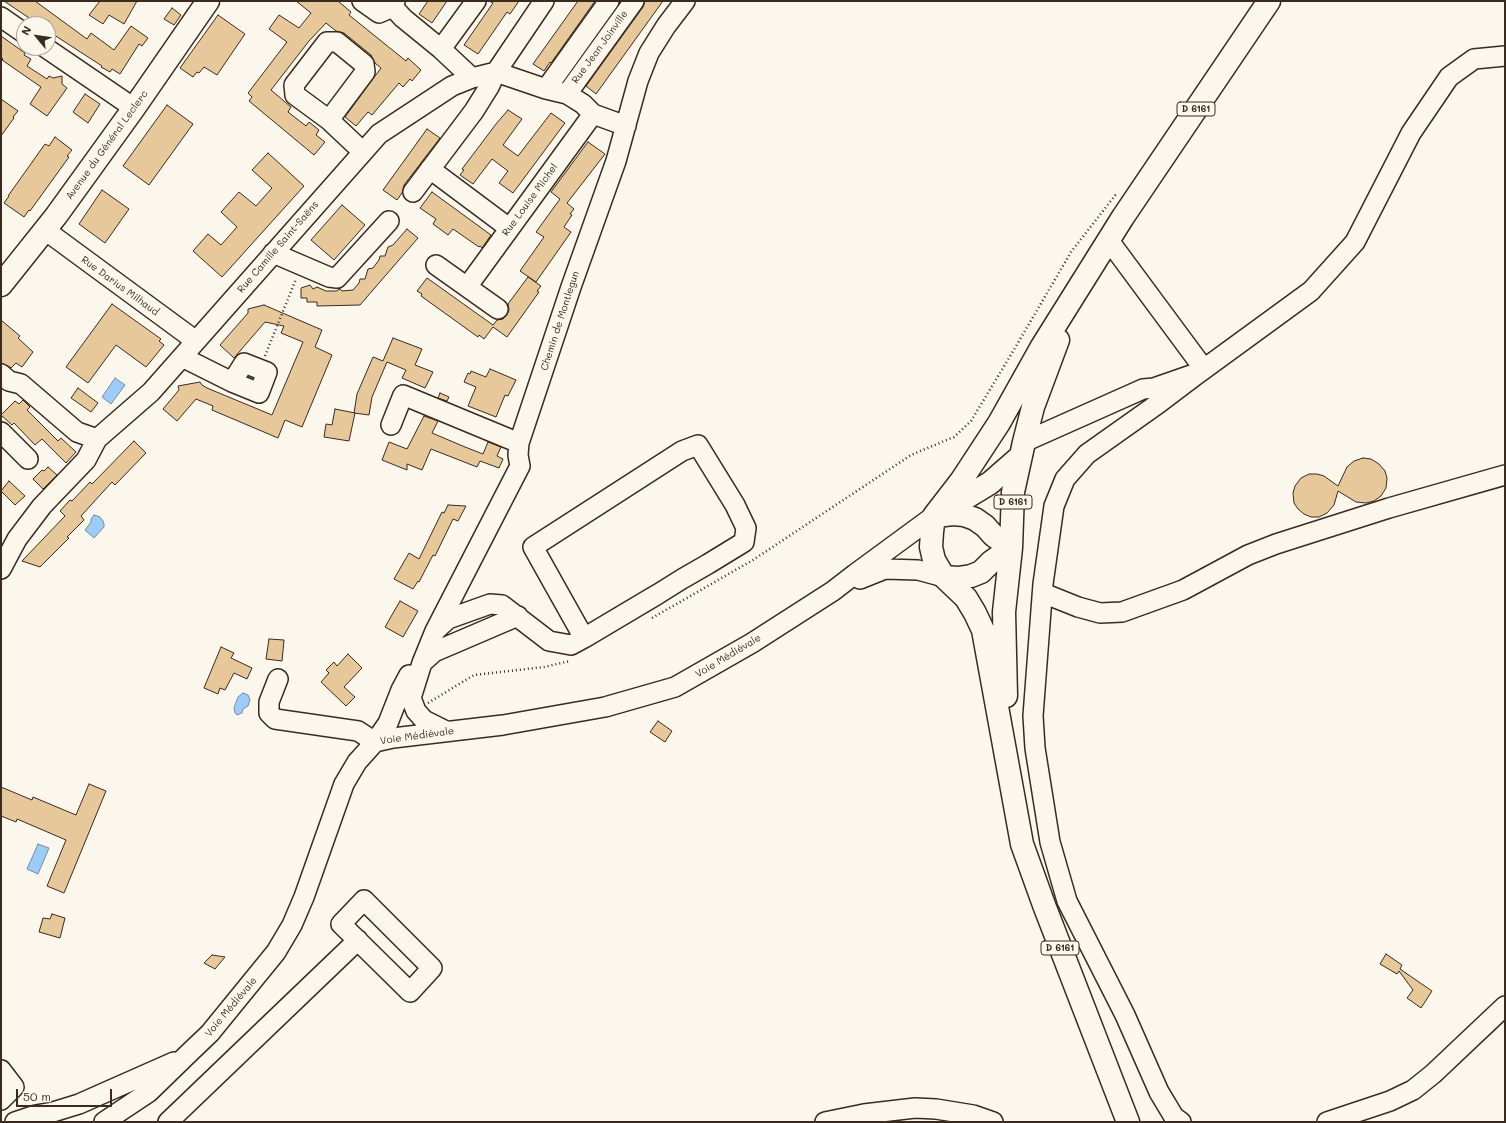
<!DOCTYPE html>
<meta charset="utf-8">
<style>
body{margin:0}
#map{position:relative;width:1506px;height:1123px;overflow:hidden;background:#fbf7ec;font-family:Mali,sans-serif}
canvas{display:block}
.frame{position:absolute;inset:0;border:2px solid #3b2a1e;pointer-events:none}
.north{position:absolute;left:16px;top:16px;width:40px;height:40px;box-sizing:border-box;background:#fbf7ec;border:1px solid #aea59a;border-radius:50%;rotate:299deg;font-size:11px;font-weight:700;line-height:16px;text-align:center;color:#3b2a1e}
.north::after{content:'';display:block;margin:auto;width:14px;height:18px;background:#3b2a1e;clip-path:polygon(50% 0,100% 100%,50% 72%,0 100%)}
.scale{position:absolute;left:16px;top:1089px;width:96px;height:18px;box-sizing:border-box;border:2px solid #3b2a1e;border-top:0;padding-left:5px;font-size:12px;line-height:14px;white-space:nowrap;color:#3b2a1e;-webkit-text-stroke:3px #fbf7ec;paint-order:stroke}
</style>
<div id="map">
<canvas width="1506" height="1123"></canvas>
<div class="frame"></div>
<div class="north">N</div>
<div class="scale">50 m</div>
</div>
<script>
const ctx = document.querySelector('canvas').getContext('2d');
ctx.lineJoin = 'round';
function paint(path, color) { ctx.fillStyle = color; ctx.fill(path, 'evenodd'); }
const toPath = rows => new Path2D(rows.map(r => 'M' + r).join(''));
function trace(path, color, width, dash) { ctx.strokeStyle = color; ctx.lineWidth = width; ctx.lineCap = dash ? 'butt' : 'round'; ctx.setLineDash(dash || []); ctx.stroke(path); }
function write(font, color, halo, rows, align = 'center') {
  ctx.font = font + ' Mali,sans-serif'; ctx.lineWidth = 3; ctx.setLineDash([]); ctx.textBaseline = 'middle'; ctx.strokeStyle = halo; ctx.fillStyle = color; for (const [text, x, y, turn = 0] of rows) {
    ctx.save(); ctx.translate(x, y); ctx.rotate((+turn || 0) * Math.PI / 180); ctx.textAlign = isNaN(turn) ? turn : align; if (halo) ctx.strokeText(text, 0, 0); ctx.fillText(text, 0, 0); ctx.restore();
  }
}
const water = toPath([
 [115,378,125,385,111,404,102,397,115,378],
 [94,515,100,517,103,521,104,524,104,527,94,538,85,530,91,522,91,519,94,515],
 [243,693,248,695,250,700,248,706,243,709,242,713,237,715,235,713,234,708,238,697,243,693],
 [38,844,49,848,38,874,27,869,38,844]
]);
paint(water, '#9cccf8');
trace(water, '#758ba1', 1);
const building = toPath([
 [4,1,35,1,87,39,91,33,114,50,131,26,148,38,142,46,139,44,120,74,112,69,110,72,101,67,102,66,48,31,48,20,45,24,38,24,4,1],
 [100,1,137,1,124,24,109,15,103,24,89,15,100,1],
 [296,1,338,1,351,12,349,15,406,61,408,58,421,70,412,81,410,79,403,87,399,83,372,115,368,112,356,126,345,117,381,68,375,63,371,55,344,33,336,31,326,23,309,41,271,90,291,107,288,112,306,126,309,122,319,130,316,135,325,142,314,155,249,101,252,97,248,93,287,42,269,29,279,15,299,28,311,13,296,1],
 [428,1,447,1,432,23,419,14,428,1],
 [489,1,519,1,510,14,507,12,478,54,464,45,493,3,489,1],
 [578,1,595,1,551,63,550,62,544,71,533,64,578,1],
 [645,1,663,1,596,94,586,86,643,7,645,1],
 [172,8,181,15,174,25,164,19,172,8],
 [218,15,245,34,217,75,204,67,199,73,197,72,193,77,180,68,218,15],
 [1,36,25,53,24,55,31,59,27,66,47,79,49,76,53,78,62,76,62,84,67,88,47,116,30,104,41,87,2,60,3,59,1,57,1,36],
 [85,94,100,104,88,123,73,112,85,94],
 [1,99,18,111,13,117,14,118,1,136,1,99],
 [167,105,193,124,149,185,123,166,167,105],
 [508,110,522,119,503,145,518,156,551,113,565,123,513,193,499,183,508,171,492,159,473,184,460,175,464,170,462,169,496,124,508,110],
 [427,129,440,138,404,185,402,193,397,200,383,190,427,129],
 [55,137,72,150,67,156,69,157,30,211,29,210,24,217,4,203,9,196,8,196,45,144,49,146,55,137],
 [588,142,605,154,567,203,574,209,570,214,572,215,564,227,571,232,536,282,520,271,544,237,536,232,560,199,551,192,588,142],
 [268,153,304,186,222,277,193,251,208,234,221,245,237,227,221,212,239,192,256,206,272,188,252,170,268,153],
 [102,190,129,209,105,243,79,224,102,190],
 [432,192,491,235,482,248,480,246,479,247,453,229,448,235,433,224,436,219,420,208,432,192],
 [342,205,365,225,334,260,311,240,342,205],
 [407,229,418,238,360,305,317,306,317,302,307,302,307,298,301,298,301,288,310,285,313,289,317,287,326,291,336,291,340,289,342,291,353,290,359,283,360,279,365,279,368,269,373,268,379,260,380,256,385,256,388,247,393,245,407,229],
 [528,277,541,286,537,291,539,292,507,337,493,327,484,339,479,335,478,337,421,296,422,294,417,291,427,278,493,325,497,320,503,319,507,315,509,310,508,304,528,277],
 [112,304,161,339,159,341,164,345,146,367,116,345,88,383,66,367,112,304],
 [264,305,322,330,315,347,332,355,302,427,285,420,278,438,212,410,213,406,196,399,177,421,163,409,179,390,178,386,200,382,202,385,207,388,272,415,303,342,281,333,284,326,265,322,234,358,220,345,248,313,248,309,264,305],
 [1,320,20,336,18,338,33,352,22,367,16,363,11,368,8,366,1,363,1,320],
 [393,338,422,349,415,365,433,372,425,388,402,378,406,370,387,362,372,397,369,415,354,413,357,394,373,357,383,361,393,338],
 [490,369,516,380,508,396,505,395,496,417,468,406,476,387,464,382,468,373,470,374,471,371,486,377,490,369],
 [78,388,98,403,91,412,71,398,78,388],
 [440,393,449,397,447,401,438,398,440,393],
 [23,400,30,407,27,410,58,441,61,438,76,452,66,463,42,439,35,445,14,423,12,425,1,415,15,401,19,404,23,400],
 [335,409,355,413,349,441,324,437,326,424,332,425,335,409],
 [424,416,438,421,432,433,465,447,483,454,488,442,501,447,497,456,503,459,499,468,480,461,477,467,431,449,422,470,407,464,407,470,382,460,389,442,407,449,424,416],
 [134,441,146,453,115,485,112,482,81,516,84,520,67,537,69,538,40,567,22,561,65,516,60,511,70,500,72,501,90,482,92,484,134,441],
 [1363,458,1371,459,1379,464,1385,471,1387,478,1386,488,1381,496,1374,501,1366,503,1356,502,1338,491,1334,505,1327,513,1319,517,1311,517,1304,514,1298,509,1294,503,1293,493,1295,486,1301,478,1309,474,1317,474,1324,476,1338,486,1347,467,1354,461,1363,458],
 [48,467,57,475,43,489,33,479,42,470,44,471,48,467],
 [9,481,25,496,15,505,1,491,9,481],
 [448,505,466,506,458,521,453,519,435,556,433,555,419,582,418,581,413,589,394,579,409,553,419,559,442,512,444,513,448,505],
 [400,601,418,611,403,637,385,627,400,601],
 [269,639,284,640,282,661,266,659,269,639],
 [221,647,234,653,231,658,252,668,247,679,234,673,225,690,220,688,218,694,204,688,221,647],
 [348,654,362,668,344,687,355,697,346,706,321,682,329,673,326,670,334,662,337,666,348,654],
 [658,721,672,731,665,742,650,732,658,721],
 [89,784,106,791,64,893,47,886,66,840,17,819,16,822,1,816,1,787,32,800,33,797,76,815,89,784],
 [52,914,65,918,60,938,39,932,43,918,50,919,52,914],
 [1386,954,1402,965,1400,969,1432,991,1421,1008,1407,998,1413,990,1399,971,1397,974,1380,964,1386,954],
 [212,955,225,957,215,969,204,963,212,955]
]);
paint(building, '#e7c89a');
trace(building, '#3b2a1e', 1);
const minor = toPath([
 [362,1,379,13,393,7],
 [395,1,393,7,403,18,441,49,472,78],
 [1,17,24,33],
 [46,48,134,108],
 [441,49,476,1],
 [546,89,609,1],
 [567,94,634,1],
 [329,120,365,72,364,64,337,42,327,42,294,85,295,95,329,120,362,151],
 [430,169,509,228],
 [413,192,474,111,489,87,496,72,544,1],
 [45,230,196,341],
 [1110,242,1204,369],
 [273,253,329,277,337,278,389,221],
 [436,265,498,309],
 [467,287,593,114],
 [182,357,232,382,259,393,267,372,244,363,232,382],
 [1200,372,1311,291,1355,242,1411,133,1449,77,1474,59,1505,56],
 [1,374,9,381,21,384,77,432,97,439],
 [391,425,403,395,519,443],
 [1,432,28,459],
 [1024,442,1143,389,1154,388,1200,372,1159,403,1087,454,1065,479,1054,506,1043,584,1033,716,1035,748,1050,842,1067,901,1125,1015,1159,1092,1174,1117,1181,1122],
 [1,569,17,539,42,506,86,460,97,439,151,392,379,134,452,86,472,78,496,72,546,89,567,94,583,104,593,114,626,126],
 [860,579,885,569,918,570,944,577],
 [1043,593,1078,607,1100,613,1122,612,1183,590,1248,555,1276,544,1389,508,1505,475],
 [436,630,448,619,490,604,502,605,549,641,571,645,584,638,658,594,682,579,708,564,744,542,746,528,735,505,698,445,682,451,533,547,584,638],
 [422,663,434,652,518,616],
 [278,679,269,702,269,713,275,719,358,731,375,742],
 [446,731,424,720,416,711,411,698,422,663,435,631,520,466,518,455,519,443,571,287,616,161,638,81,649,53,666,26,685,1],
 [375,742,393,738,503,725,605,707,675,687,752,643,833,591,855,574,934,516],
 [364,900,432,968,410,992,341,924,364,900],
 [1,1070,14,1087,1,1100],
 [15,1122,36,1115,53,1112,79,1104,174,1062],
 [104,1122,149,1092,186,1056,210,1033,276,952,292,925,304,897,344,784,357,762,375,742,388,723,401,690,409,675],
 [168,1122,358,940],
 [825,1122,864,1114,915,1108,936,1109,973,1115,993,1122],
 [1327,1122,1390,1101,1413,1090,1433,1074,1505,1006]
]);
const major = toPath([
 [1,285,56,216,134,108,208,1],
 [944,511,990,483,1021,456],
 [936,516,953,514,964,515,975,519,985,526,993,535,1011,548],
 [944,577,958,578,971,576,981,572,991,562,1011,548],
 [1006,696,1004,612,1011,548,1013,492,1024,442,1033,407,1058,340],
 [1128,1122,1044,905,1022,844,983,630,975,613,966,598,944,577,934,560,931,547,932,532,934,516,961,481,999,423,1041,348,1123,217,1269,1]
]);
trace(minor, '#3b2a1e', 22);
trace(major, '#3b2a1e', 25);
trace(toPath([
 [265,356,296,279],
 [652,618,753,560,911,455,954,437,971,421,1015,348,1071,252,1117,193],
 [428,703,474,675,544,667,570,661]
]), '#3b2a1e', 2.5, [1, 3]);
trace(minor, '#fbf7ec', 19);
trace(major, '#fbf7ec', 22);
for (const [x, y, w] of [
 [1196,109,38],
 [1013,502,38],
 [1060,948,38]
]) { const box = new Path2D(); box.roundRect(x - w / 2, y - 7, w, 14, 3); ctx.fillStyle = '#fbf7ec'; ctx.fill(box); trace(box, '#3b2a1e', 1); }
write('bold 9px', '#3b2a1e', null, [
 ["D 6161",1196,109],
 ["D 6161",1013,502],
 ["D 6161",1060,948]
]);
write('10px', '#3b2a1e', '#fbf7ec', [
 ["Rue Jean Joinville",600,47,-54],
 ["Avenue du Général Leclerc",107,145,-54],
 ["Rue Louise Michel",530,200,-54],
 ["Rue Camille Saint-Saëns",278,247,-49],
 ["Rue Darius Milhaud",120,286,36],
 ["Chemin de Montlegun",560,321,-72],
 ["Voie Médiévale",728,656,-31],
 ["Voie Médiévale",417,736,-8],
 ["Voie Médiévale",231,1007,-50]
]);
</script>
